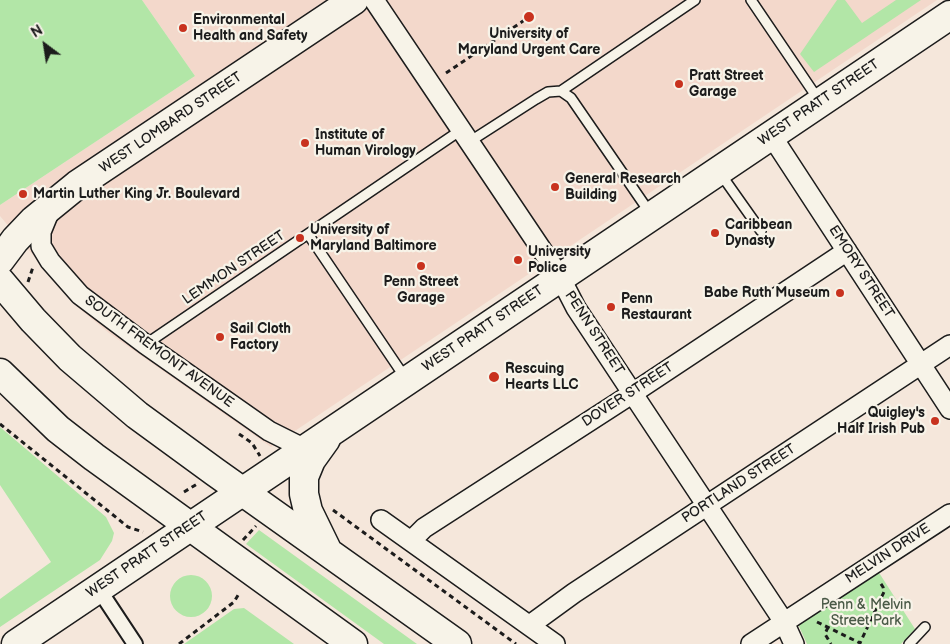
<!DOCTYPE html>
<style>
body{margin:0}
#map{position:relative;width:950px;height:644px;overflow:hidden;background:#f5e7db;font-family:"Balsamiq Sans",sans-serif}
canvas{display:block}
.north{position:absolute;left:20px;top:20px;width:50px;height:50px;-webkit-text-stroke:4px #f7f3e8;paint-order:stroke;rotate:329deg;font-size:14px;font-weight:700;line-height:20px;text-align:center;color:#1c1c1c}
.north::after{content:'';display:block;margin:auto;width:18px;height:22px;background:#1c1c1c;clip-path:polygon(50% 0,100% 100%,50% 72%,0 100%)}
</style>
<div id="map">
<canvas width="950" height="644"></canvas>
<div class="north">N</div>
</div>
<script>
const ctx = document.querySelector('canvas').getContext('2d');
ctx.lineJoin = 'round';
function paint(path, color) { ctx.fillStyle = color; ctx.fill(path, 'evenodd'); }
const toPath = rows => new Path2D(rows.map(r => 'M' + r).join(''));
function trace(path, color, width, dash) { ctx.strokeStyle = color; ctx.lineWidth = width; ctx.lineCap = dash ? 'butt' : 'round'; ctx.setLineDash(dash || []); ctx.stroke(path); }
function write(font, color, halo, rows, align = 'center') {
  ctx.font = font + ' "Balsamiq Sans",sans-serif'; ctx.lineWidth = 4.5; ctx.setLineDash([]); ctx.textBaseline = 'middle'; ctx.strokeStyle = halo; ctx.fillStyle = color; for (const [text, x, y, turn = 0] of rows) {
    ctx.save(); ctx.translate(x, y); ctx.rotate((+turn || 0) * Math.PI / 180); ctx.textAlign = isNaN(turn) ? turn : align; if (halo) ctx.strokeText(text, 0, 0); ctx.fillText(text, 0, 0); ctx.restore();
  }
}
paint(toPath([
 [142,0,937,0,271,447,109,333,75,305,0,216,0,205,195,76]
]), '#f3d8cb');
paint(toPath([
 [0,0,142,0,195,76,0,205],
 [837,0,845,0,862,23,896,0,921,0,814,72,800,54],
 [0,427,106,517,114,533,112,541,100,560,0,627,0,599,51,562,0,485],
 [259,530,417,644,384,644,246,544],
 [876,568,915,629,901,644,807,644,797,622],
 '170 596a21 21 0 1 1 42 0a21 21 0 1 1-42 0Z',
 [244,608,294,644,184,644,234,609]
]), '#b2e6a7');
const service = toPath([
 [751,0,818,99],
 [561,91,695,0],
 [469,142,536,99,548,92,561,91,571,98,650,213],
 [720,173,761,231],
 [308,234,406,379],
 [146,344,461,130],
 [909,644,925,627]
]);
const pedestrian = toPath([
 [98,588,135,644]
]);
const minor = toPath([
 [374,0,560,277,576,308,784,622,794,644],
 [771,135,950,409],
 [50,210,41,232,41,246,50,261,80,295,145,344,269,431,305,449],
 [381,520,555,644],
 [411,541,424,528,633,393,847,251],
 [530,625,574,593,950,345],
 [751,644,950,514]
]);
const primary = toPath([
 [0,260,15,240,34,220,77,185,354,0],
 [0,281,33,320,70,358,137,415,215,472,457,644],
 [0,373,58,429,94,457,353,644],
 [326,439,311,460,304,477,304,494,308,511,327,550],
 [16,644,950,15]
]);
trace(service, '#1c1c1c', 12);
trace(pedestrian, '#1c1c1c', 18);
trace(minor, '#1c1c1c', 22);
trace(primary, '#1c1c1c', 31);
trace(toPath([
 [446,73,526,19],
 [28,282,33,267],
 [0,424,128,527,143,532],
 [239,434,252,443,260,456],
 [184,492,197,484],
 [333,510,516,644],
 [243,540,256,526],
 [817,622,860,643,884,592,883,587,879,581],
 [828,627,825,634,831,644],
 [179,644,234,602,240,592]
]), '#1c1c1c', 3, [5, 4]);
trace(service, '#f7f3e8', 9);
trace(pedestrian, '#f7f3e8', 14);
trace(minor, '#f7f3e8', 19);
trace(primary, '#f7f3e8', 28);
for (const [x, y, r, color] of [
 [529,17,6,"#c8321e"],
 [183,28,5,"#c8321e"],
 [679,84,5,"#c8321e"],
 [305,143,5,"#c8321e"],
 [555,187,5,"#c8321e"],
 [23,194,5,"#c8321e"],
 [715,233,5,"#c8321e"],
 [300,238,5,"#c8321e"],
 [518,260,5,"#c8321e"],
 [421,266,5,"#c8321e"],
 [840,293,5,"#c8321e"],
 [611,307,5,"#c8321e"],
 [220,337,5,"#c8321e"],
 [494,377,6,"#c8321e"],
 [935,421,5,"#c8321e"]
]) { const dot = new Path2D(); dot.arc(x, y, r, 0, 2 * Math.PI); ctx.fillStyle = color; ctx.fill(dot); trace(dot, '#f7f3e8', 2); }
write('bold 14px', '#1c1c1c', '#f7f3e8', [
 ["Environmental",193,20],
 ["Health and Safety",193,36],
 ["University of",529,34,"center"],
 ["Maryland Urgent Care",529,50,"center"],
 ["Pratt Street",689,76],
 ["Garage",689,92],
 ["Institute of",315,135],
 ["Human Virology",315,151],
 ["General Research",565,179],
 ["Building",565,195],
 ["Martin Luther King Jr. Boulevard",33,194],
 ["Caribbean",725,225],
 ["Dynasty",725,241],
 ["University of",310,230],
 ["Maryland Baltimore",310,246],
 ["University",528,252],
 ["Police",528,268],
 ["Penn Street",421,282,"center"],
 ["Garage",421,298,"center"],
 ["Babe Ruth Museum",830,293,"right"],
 ["Penn",621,299],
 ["Restaurant",621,315],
 ["Sail Cloth",230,329],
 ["Factory",230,345],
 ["Rescuing",505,369],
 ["Hearts LLC",505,385],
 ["Quigley's",925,413,"right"],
 ["Half Irish Pub",925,429,"right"]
], 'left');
write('14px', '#1c1c1c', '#f7f3e8', [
 ["WEST PRATT STREET",819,103,-34],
 ["WEST LOMBARD STREET",171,123,-34],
 ["LEMMON STREET",234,268,-34],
 ["EMORY STREET",861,272,57],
 ["WEST PRATT STREET",483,329,-34],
 ["PENN STREET",594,333,57],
 ["SOUTH FREMONT AVENUE",159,352,36],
 ["DOVER STREET",628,395,-33],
 ["PORTLAND STREET",739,484,-33],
 ["MELVIN DRIVE",888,554,-33],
 ["WEST PRATT STREET",147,555,-34]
]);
write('14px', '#495946', '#f7f3e8', [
 ["Penn & Melvin",866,605],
 ["Street Park",866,621]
]);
</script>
